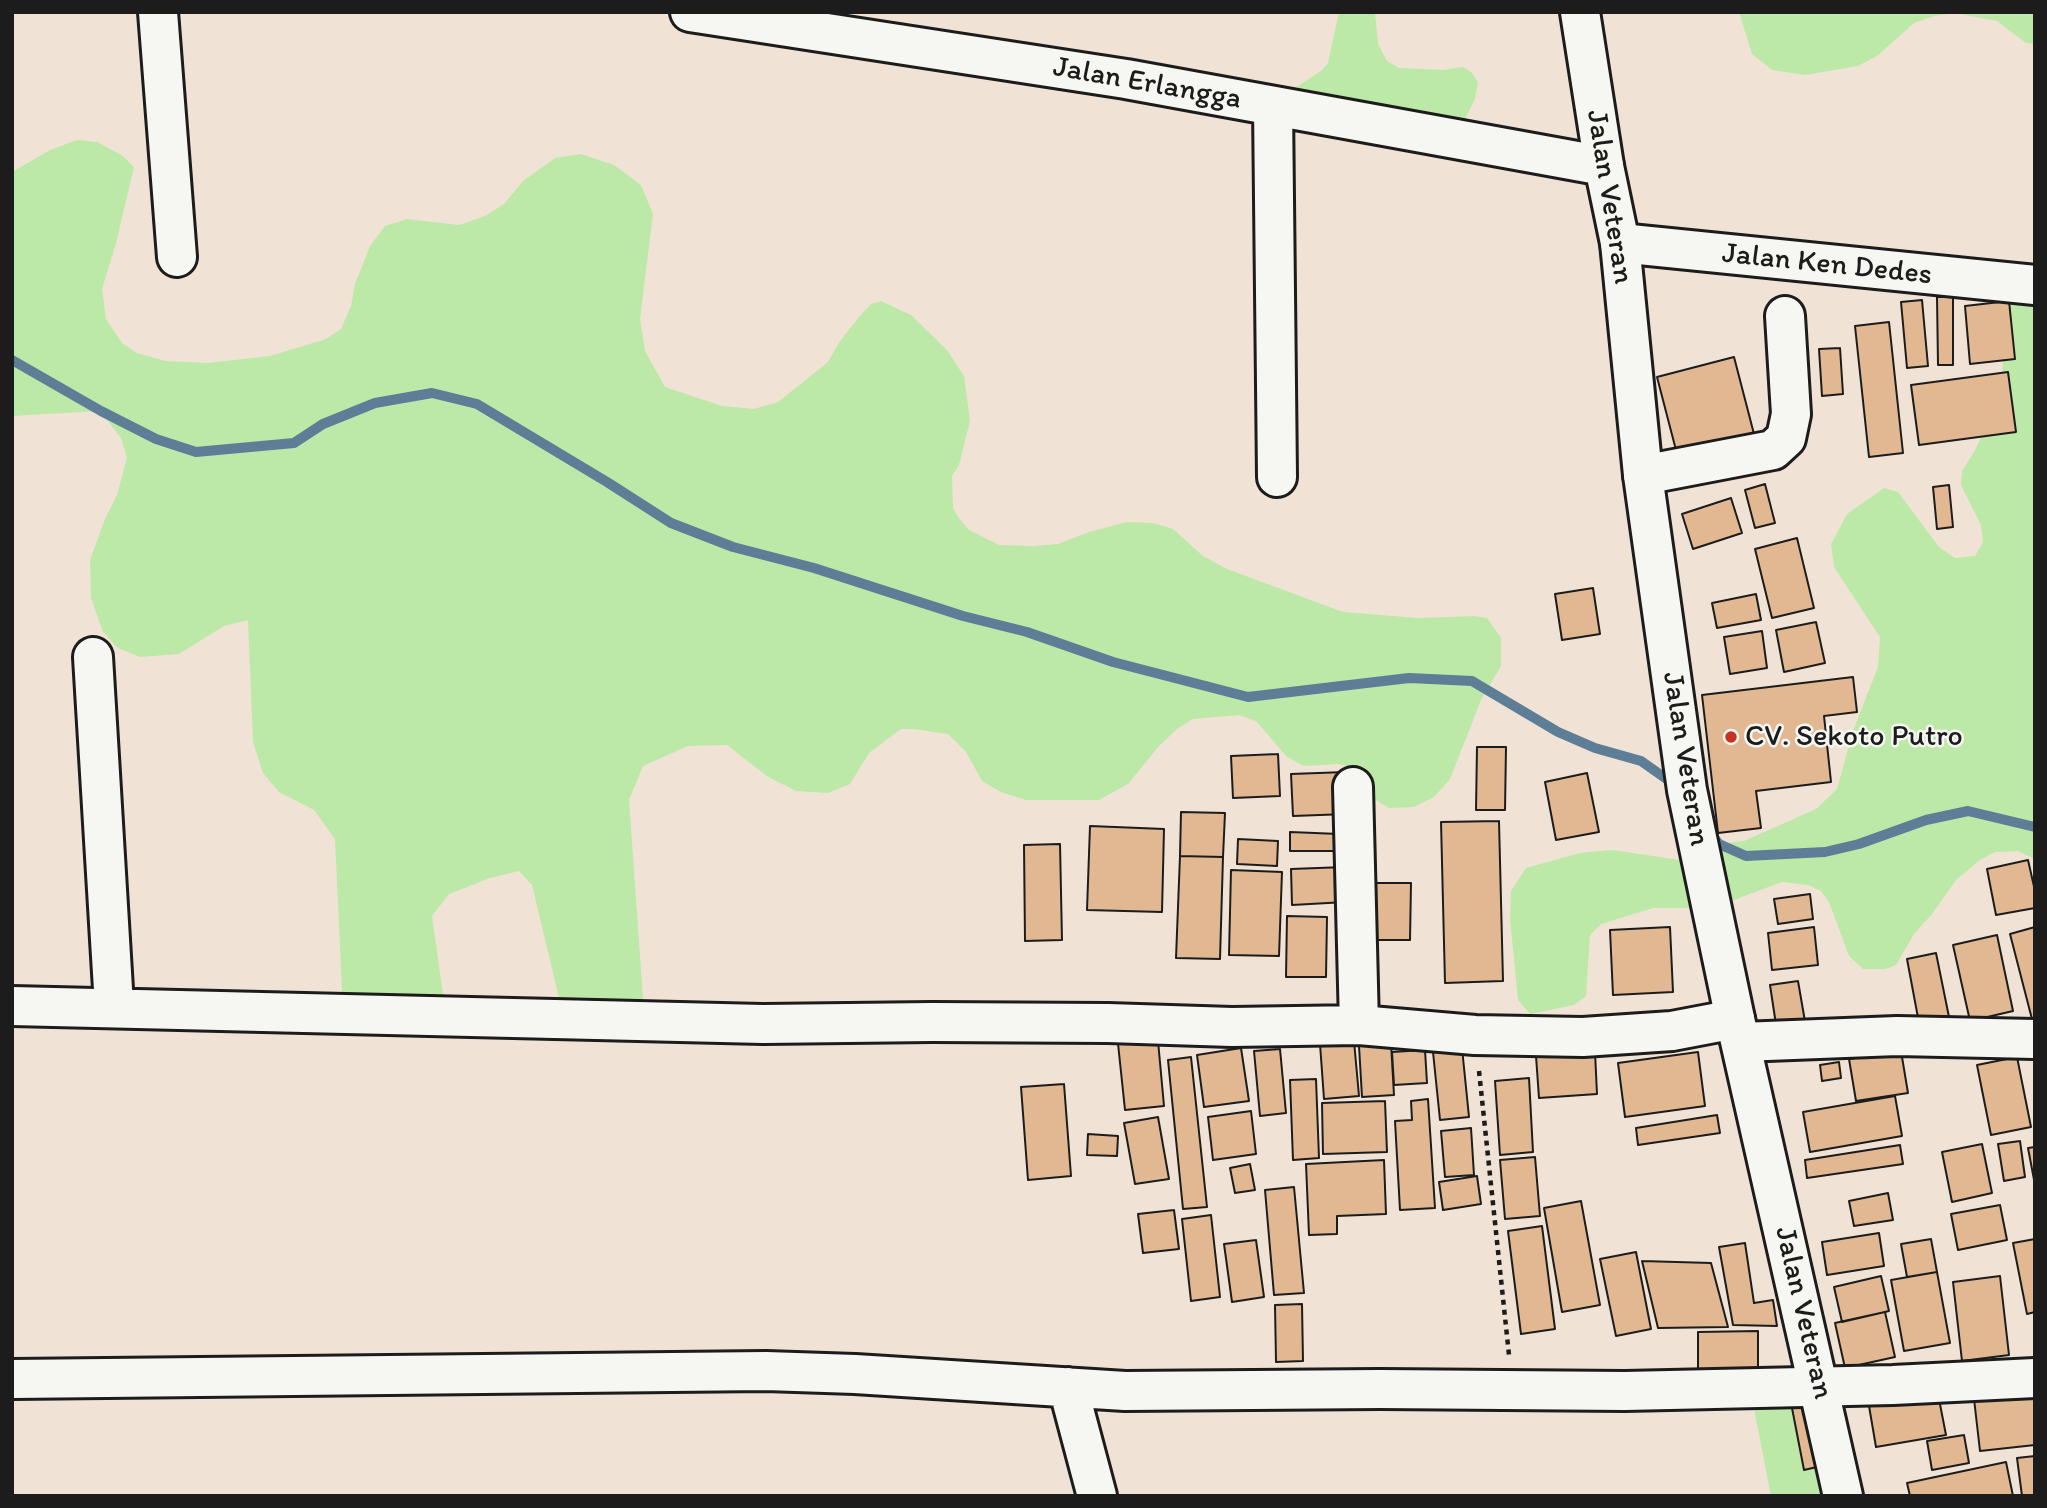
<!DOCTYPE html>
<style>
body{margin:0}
#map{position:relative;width:2047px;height:1508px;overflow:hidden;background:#f0e3d5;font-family:Itim,sans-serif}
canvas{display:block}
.frame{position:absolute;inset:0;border:14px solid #1c1c1c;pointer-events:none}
</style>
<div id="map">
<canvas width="2047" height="1508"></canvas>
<div class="frame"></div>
</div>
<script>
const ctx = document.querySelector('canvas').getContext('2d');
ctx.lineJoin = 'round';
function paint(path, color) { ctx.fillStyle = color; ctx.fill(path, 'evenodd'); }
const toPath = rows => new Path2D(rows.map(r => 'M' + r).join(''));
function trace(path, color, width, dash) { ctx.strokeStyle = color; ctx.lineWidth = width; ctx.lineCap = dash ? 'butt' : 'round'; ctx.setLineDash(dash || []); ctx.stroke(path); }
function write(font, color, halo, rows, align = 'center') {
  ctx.font = font + ' Itim,sans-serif'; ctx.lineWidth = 5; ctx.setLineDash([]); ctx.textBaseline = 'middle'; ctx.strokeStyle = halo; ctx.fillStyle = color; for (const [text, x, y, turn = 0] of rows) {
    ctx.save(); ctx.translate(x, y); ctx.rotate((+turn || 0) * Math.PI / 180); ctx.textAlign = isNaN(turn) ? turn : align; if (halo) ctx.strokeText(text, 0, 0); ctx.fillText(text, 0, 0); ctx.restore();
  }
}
paint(toPath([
 [1339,12,1375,12,1378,44,1387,61,1399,68,1444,70,1463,67,1471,72,1478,82,1475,99,1465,119,1448,138,1291,95,1298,86,1321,71,1328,63],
 [1739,12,2035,12,2035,44,2026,43,1997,21,1955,13,1934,16,1914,23,1877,56,1858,66,1805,75,1772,70,1752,54],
 [77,140,97,142,123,156,134,167,116,243,102,289,106,319,122,343,137,353,165,361,208,363,270,356,326,339,341,329,351,306,355,284,370,246,385,226,407,219,459,225,485,216,504,204,523,181,555,158,581,154,614,165,641,185,653,214,640,319,645,351,665,387,722,406,754,409,778,402,828,362,840,341,859,317,871,304,881,301,911,315,947,350,964,376,970,421,959,465,952,476,953,508,958,517,969,530,999,545,1034,546,1058,544,1089,532,1127,522,1153,523,1173,529,1203,556,1227,569,1343,612,1418,618,1475,616,1487,618,1501,638,1501,666,1481,700,1450,779,1434,797,1414,807,1389,808,1374,799,1347,766,1339,764,1304,766,1287,757,1256,721,1239,715,1193,719,1177,729,1159,746,1128,784,1099,800,1026,800,1001,792,982,781,966,752,948,734,914,729,901,729,869,753,850,784,828,793,796,791,768,777,727,745,688,746,643,766,629,800,644,1013,564,1019,532,885,519,871,490,878,449,894,432,916,446,1016,343,1012,335,839,314,810,279,792,263,773,253,742,248,620,224,626,179,654,140,657,118,648,103,632,91,598,90,560,105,519,117,495,127,458,121,438,100,411,12,416,12,172,50,150],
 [2002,283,2035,285,2035,859,2018,851,1995,852,1980,860,1956,880,1932,914,1914,934,1896,965,1885,969,1863,969,1849,956,1829,902,1821,891,1808,885,1782,882,1712,908,1653,908,1601,924,1590,935,1586,996,1574,1005,1530,1014,1518,1000,1510,919,1511,891,1526,868,1580,853,1612,850,1701,863,1695,832,1719,844,1744,841,1816,809,1837,789,1853,731,1878,667,1880,637,1834,567,1831,544,1847,514,1884,488,1898,492,1939,547,1955,558,1975,556,1983,542,1981,525,1961,485,1962,471,1974,452,2000,398,2004,350],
 [1787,1386,1804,1470,1821,1466,1843,1496,1771,1496,1750,1388]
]), '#bce9a7');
trace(toPath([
 [12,360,101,411,156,439,196,452,294,443,323,424,375,403,432,393,477,404,607,482,671,523,733,547,814,568,963,616,1027,632,1113,662,1248,697,1409,678,1472,681,1558,732,1595,748,1641,761,1668,780,1675,788],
 [1711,834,1719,844,1746,856,1825,852,1859,844,1926,820,1968,811,2035,827]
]), '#5d7e96', 10);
const building = toPath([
 [1937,297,1953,297,1953,365,1938,365,1937,297],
 [1922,300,1928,366,1907,368,1901,302,1922,300],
 [2009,301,2015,359,1970,364,1965,306,2009,301],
 [1889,322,1903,453,1869,457,1855,326,1889,322],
 [1840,348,1843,394,1822,396,1819,349,1840,348],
 [1734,357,1754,434,1677,454,1657,377,1734,357],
 [2008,372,2016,432,1919,445,1911,385,2008,372],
 [1765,484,1775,523,1755,528,1745,490,1765,484],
 [1949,485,1953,527,1937,529,1933,487,1949,485],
 [1731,498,1742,533,1693,549,1682,514,1731,498],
 [1797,538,1814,608,1772,618,1755,549,1797,538],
 [1593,588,1600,634,1562,640,1555,594,1593,588],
 [1756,594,1761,620,1717,628,1712,603,1756,594],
 [1816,622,1825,663,1784,672,1776,630,1816,622],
 [1762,631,1767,668,1730,674,1724,637,1762,631],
 [1853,677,1857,712,1824,716,1831,782,1756,791,1761,828,1718,833,1702,695,1853,677],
 [1477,747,1506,747,1505,810,1476,810,1477,747],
 [1278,754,1280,796,1233,798,1231,756,1278,754],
 [1346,772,1347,814,1293,816,1291,774,1346,772],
 [1587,773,1599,832,1556,840,1545,782,1587,773],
 [1181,812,1225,813,1223,857,1180,856,1181,812],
 [1499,821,1503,981,1445,983,1441,822,1499,821],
 [1090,826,1164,829,1162,912,1087,910,1090,826],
 [1290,832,1339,834,1338,851,1290,851,1290,832],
 [1238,839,1278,841,1277,866,1237,864,1238,839],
 [1060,844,1062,940,1025,941,1024,845,1060,844],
 [1180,856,1223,857,1220,959,1176,958,1180,856],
 [2028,860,2035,891,2035,908,1996,915,1987,869,2028,860],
 [1345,867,1346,902,1292,905,1291,869,1345,867],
 [1231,870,1282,872,1279,956,1229,955,1231,870],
 [1376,883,1411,883,1410,940,1375,940,1376,883],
 [1810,894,1813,919,1778,924,1774,899,1810,894],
 [1287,916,1327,917,1326,977,1286,977,1287,916],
 [1670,927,1673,992,1613,995,1610,930,1670,927],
 [1814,927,1818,965,1772,970,1768,933,1814,927],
 [2035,927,2035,1023,2033,1023,2010,934,2035,927],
 [1997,935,2013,1011,1970,1021,1953,945,1997,935],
 [1936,953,1949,1017,1919,1023,1907,959,1936,953],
 [1798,981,1807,1033,1778,1038,1770,985,1798,981],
 [1157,1030,1164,1106,1125,1110,1117,1034,1157,1030],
 [1354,1041,1359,1096,1324,1099,1320,1044,1354,1041],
 [1391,1043,1394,1095,1362,1097,1359,1046,1391,1043],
 [1241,1048,1249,1101,1204,1107,1197,1055,1241,1048],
 [1462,1048,1469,1117,1440,1120,1433,1052,1462,1048],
 [1280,1049,1286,1113,1260,1116,1254,1051,1280,1049],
 [1425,1050,1427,1083,1394,1085,1392,1052,1425,1050],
 [1901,1051,1908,1093,1856,1101,1849,1059,1901,1051],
 [1595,1052,1597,1094,1539,1098,1536,1056,1595,1052],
 [1698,1052,1705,1106,1625,1117,1618,1063,1698,1052],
 [1191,1057,1207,1207,1183,1209,1168,1060,1191,1057],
 [2017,1057,2031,1127,1991,1135,1977,1065,2017,1057],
 [1839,1062,1841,1078,1822,1081,1820,1065,1839,1062],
 [1529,1078,1533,1152,1500,1155,1495,1081,1529,1078],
 [1316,1079,1319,1158,1293,1160,1290,1080,1316,1079],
 [1064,1084,1071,1176,1028,1180,1021,1087,1064,1084],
 [1895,1096,1902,1136,1810,1152,1803,1112,1895,1096],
 [1428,1099,1435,1208,1400,1210,1395,1121,1412,1120,1411,1101,1428,1099],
 [1385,1101,1387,1152,1323,1154,1322,1103,1385,1101],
 [1251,1111,1256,1154,1213,1160,1208,1117,1251,1111],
 [1717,1115,1720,1133,1638,1145,1636,1128,1717,1115],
 [1158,1117,1169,1179,1135,1184,1124,1123,1158,1117],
 [1471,1128,1474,1175,1445,1177,1441,1131,1471,1128],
 [1088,1134,1118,1136,1117,1156,1087,1155,1088,1134],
 [2020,1141,2025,1177,2004,1181,1998,1144,2020,1141],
 [1982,1144,1992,1193,1952,1202,1942,1152,1982,1144],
 [1900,1145,1903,1164,1807,1178,1805,1160,1900,1145],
 [2035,1147,2035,1185,2028,1148,2035,1147],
 [1535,1157,1540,1216,1505,1219,1500,1160,1535,1157],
 [1384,1160,1386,1214,1337,1216,1337,1234,1309,1235,1306,1164,1384,1160],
 [1250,1164,1255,1190,1235,1193,1230,1168,1250,1164],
 [1477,1176,1481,1204,1443,1210,1439,1182,1477,1176],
 [1294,1187,1304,1293,1274,1295,1265,1190,1294,1187],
 [1888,1193,1893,1220,1854,1226,1849,1201,1888,1193],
 [1581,1201,1600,1305,1562,1312,1544,1208,1581,1201],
 [2000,1205,2007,1240,1958,1250,1951,1214,2000,1205],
 [1174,1210,1179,1249,1143,1253,1138,1214,1174,1210],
 [1211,1215,1220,1297,1191,1301,1182,1219,1211,1215],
 [1542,1226,1555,1329,1521,1334,1508,1231,1542,1226],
 [1879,1233,1884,1266,1827,1275,1822,1242,1879,1233],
 [1931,1239,1937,1272,1907,1277,1901,1244,1931,1239],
 [2035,1239,2035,1312,2027,1314,2013,1243,2035,1239],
 [1256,1240,1264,1297,1232,1302,1224,1244,1256,1240],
 [1745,1243,1754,1303,1773,1300,1777,1326,1733,1325,1719,1247,1745,1243],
 [1636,1252,1651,1329,1616,1336,1600,1259,1636,1252],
 [1642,1261,1711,1263,1728,1327,1658,1328,1642,1261],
 [1937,1272,1950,1343,1904,1351,1891,1280,1937,1272],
 [1881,1276,1889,1311,1842,1322,1834,1287,1881,1276],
 [2000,1276,2009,1355,1962,1361,1953,1282,2000,1276],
 [1302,1304,1303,1361,1276,1362,1275,1305,1302,1304],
 [1885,1312,1895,1357,1845,1368,1835,1323,1885,1312],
 [1758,1331,1758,1373,1698,1374,1698,1332,1758,1331],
 [2035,1383,2035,1445,1980,1451,1973,1390,2035,1383],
 [1938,1394,1946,1435,1876,1447,1869,1406,1938,1394],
 [1809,1404,1821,1466,1804,1470,1792,1408,1809,1404],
 [1964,1435,1969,1463,1932,1470,1927,1441,1964,1435],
 [2035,1456,2035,1496,2022,1496,2017,1458,2035,1456],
 [2006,1462,2013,1496,1910,1496,1907,1483,2006,1462]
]);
paint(building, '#e1b892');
trace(building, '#1c1c1c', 2);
const minor = toPath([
 [158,12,177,257],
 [690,12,1126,79,1604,166],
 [1273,106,1277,477],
 [1620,243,2035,285],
 [1643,475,1773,450,1786,438,1791,414,1785,316],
 [93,657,114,1006],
 [1353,787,1359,1025],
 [12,1006,763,1024,932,1022,1108,1023,1232,1027,1359,1025,1475,1035,1583,1037,1672,1031,1735,1019],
 [1741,1042,1897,1036,2035,1039],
 [12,1379,766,1371,855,1374,1125,1391,1380,1389,1625,1391,1893,1385,2035,1378],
 [1068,1387,1097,1496]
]);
const major = toPath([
 [1580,12,1604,166,1620,243,1643,475,1687,790,1735,1019,1843,1496]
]);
trace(minor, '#1c1c1c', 44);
trace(major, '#1c1c1c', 44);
trace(toPath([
 [1479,1071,1509,1355]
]), '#1c1c1c', 4.5, [5, 5]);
trace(minor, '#f6f6f2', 38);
trace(major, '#f6f6f2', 38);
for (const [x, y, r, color] of [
 [1731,737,7,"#c8321e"]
]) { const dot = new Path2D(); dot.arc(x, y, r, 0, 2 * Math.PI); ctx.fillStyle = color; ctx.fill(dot); trace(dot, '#f6f6f2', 2.5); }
write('30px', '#1c1c1c', '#f6f6f2', [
 ["Jalan Erlangga",1147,84,10],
 ["Jalan Veteran",1609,197,81],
 ["Jalan Ken Dedes",1827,265,6],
 ["Jalan Veteran",1685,759,81],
 ["Jalan Veteran",1803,1313,77]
]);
write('30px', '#1c1c1c', '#f6f6f2', [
 ["CV. Sekoto Putro",1745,737]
], 'left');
</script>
